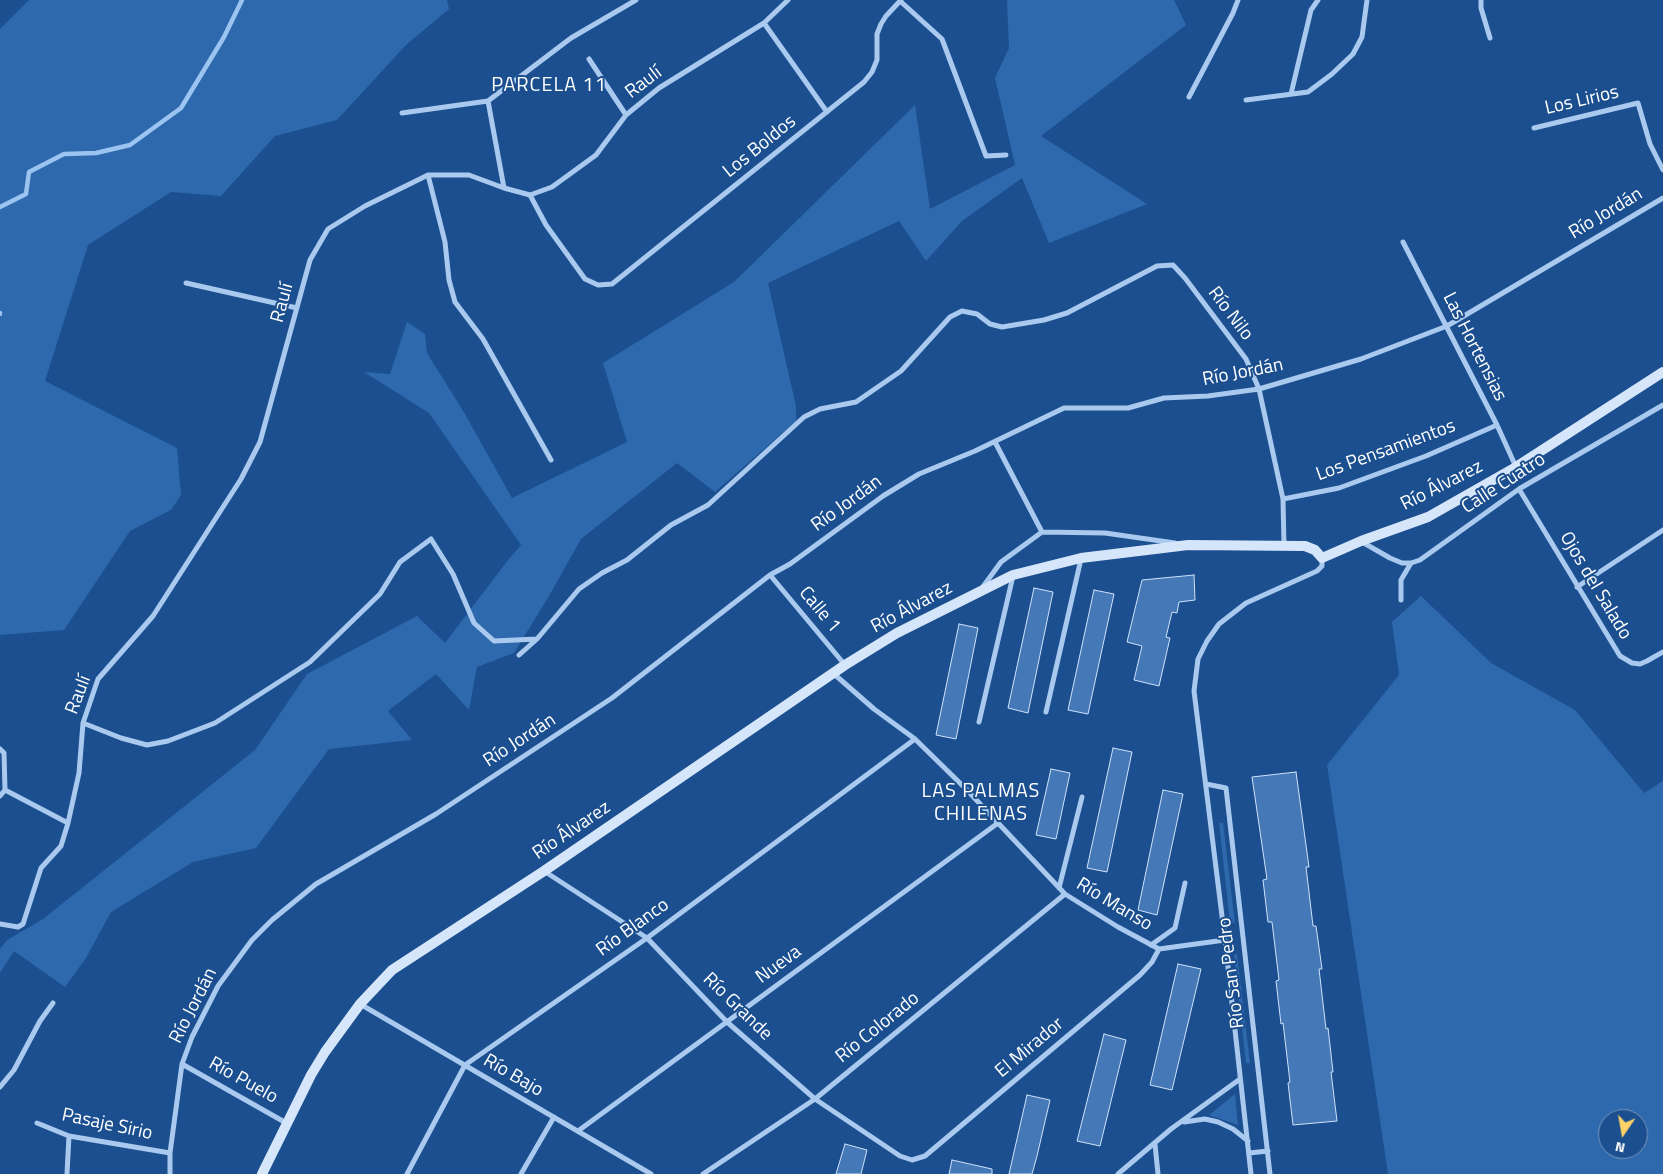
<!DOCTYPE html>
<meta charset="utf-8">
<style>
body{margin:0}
#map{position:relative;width:1663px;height:1174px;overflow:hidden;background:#1b4f8f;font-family:"Titillium Web",sans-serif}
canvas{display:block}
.north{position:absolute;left:1598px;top:1109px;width:50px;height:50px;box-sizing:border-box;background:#1b4f8f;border:1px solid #7695bc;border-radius:50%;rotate:192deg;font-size:14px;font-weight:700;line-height:20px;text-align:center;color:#fff}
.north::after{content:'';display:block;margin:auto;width:18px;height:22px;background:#ffd166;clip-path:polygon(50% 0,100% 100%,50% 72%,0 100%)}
</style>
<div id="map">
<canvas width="1663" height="1174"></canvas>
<div class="north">N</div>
</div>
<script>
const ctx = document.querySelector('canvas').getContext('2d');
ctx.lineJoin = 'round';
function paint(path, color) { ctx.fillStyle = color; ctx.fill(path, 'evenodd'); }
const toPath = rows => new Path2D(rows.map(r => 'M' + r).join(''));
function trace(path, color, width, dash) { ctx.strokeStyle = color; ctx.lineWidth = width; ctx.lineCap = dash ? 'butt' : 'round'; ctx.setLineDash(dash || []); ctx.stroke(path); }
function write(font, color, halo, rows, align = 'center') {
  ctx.font = font + ' "Titillium Web",sans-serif'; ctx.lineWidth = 4; ctx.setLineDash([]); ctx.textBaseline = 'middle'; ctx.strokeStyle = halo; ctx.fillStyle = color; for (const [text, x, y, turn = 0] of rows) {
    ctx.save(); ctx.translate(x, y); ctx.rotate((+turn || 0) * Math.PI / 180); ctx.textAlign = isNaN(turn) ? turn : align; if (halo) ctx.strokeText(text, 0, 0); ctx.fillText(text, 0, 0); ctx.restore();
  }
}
paint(toPath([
 [29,0,447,0,449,9,406,45,337,120,275,136,221,196,171,192,88,245,45,381,177,448,181,495,171,510,130,531,64,630,0,635,0,29],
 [1007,0,1174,0,1186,25,1041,136,1147,204,1049,243,1022,178,962,221,926,261,899,221,768,283,796,406,796,421,715,492,677,463,581,539,549,596,514,653,477,667,469,710,436,674,388,711,412,740,329,749,256,848,193,862,111,912,86,958,65,987,14,951,0,973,0,949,7,940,43,919,255,750,307,674,417,616,445,643,508,560,521,545,429,413,364,372,390,374,407,322,425,334,427,353,465,414,512,498,627,442,603,363,734,282,915,105,930,209,1015,165,995,78,1009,48],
 [1421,596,1491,663,1575,710,1644,793,1663,781,1663,1174,1388,1174,1327,765,1399,675,1392,622],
 [1608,1119,1638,1119,1638,1149,1608,1149],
 [1219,823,1223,823,1235,923,1230,923],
 [1237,954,1250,1063,1246,1063,1234,955],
 [1235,1094,1238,1125,1209,1115]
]), '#2e69ad');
trace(toPath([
 [0,207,26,194,29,172,64,154,96,153,130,145,181,108,224,37,242,0],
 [0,313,0,314]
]), '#9cc4f0', 4.5);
const building = toPath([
 [1194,575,1195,600,1179,602,1177,613,1172,612,1166,637,1170,638,1159,686,1134,680,1142,646,1127,642,1142,580,1194,575],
 [1034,588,1053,592,1028,713,1008,708,1034,588],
 [1094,590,1114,594,1088,714,1068,710,1094,590],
 [959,624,978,628,956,739,936,735,959,624],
 [1113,748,1132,752,1107,872,1087,868,1113,748],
 [1051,769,1070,773,1056,839,1036,835,1051,769],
 [1296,772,1309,867,1306,867,1313,926,1316,926,1322,969,1319,969,1326,1029,1328,1028,1333,1072,1331,1072,1337,1121,1293,1125,1288,1083,1290,1082,1283,1023,1281,1024,1276,981,1279,980,1272,922,1268,922,1263,880,1267,879,1252,777,1296,772],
 [1163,790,1183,794,1157,915,1138,910,1163,790],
 [1178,964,1201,969,1172,1090,1150,1085,1178,964],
 [1104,1034,1126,1040,1100,1146,1077,1141,1104,1034],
 [1027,1095,1050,1100,1037,1156,1032,1174,1009,1174,1027,1095],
 [845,1144,867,1150,861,1174,836,1174,845,1144],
 [952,1160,992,1169,992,1174,949,1174,952,1160]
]);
paint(building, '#4478b7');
trace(building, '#cfe3fa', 1);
trace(toPath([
 [1481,0,1481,8,1490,38],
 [900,1,942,39,986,156,1006,155],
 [764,23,827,112],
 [589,59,626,115],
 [1291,94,1311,10,1318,0],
 [1189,97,1233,13,1238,0],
 [1246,100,1308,92,1332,74,1353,54,1362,37,1367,0],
 [402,113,488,101],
 [1534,128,1638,103,1650,144,1663,170],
 [428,175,445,242,449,280,455,302,483,339,551,460],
 [504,188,488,101,571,38,636,0],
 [530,195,546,225,585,279,598,285,612,284,864,82,872,72,877,60,877,34,881,24,886,16,901,0],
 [1403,242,1497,425,1516,467],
 [186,283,297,308],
 [995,442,1042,532],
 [1519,489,1620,656,1632,663,1640,664,1647,661,1663,652],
 [1283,499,1339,488,1426,456,1497,425],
 [1362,542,1390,558,1402,563,1411,563,1420,560,1519,489,1663,405],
 [770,575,845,665],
 [1577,587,1663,530],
 [982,588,1001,562,1042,532,1105,533,1175,543],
 [1401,600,1401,580,1411,563],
 [519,655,537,639,579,589,602,573,627,560,671,525,708,505,804,417,820,409,856,402,901,371,950,317,962,311,977,314,990,324,1002,327,1044,320,1067,313,1157,266,1173,265,1185,278,1246,359,1259,389,1283,499,1284,546],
 [834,674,874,709,915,739,966,789,1065,894,1118,927,1159,949,1225,940],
 [1046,712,1081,559],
 [979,722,1013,576],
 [83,723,121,738,147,745,168,741,215,723,310,662,380,594,400,562,431,539,453,574,474,623,494,641,537,639],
 [0,749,4,753,5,790],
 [1206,784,1226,788,1270,1174],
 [0,796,5,790,68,823],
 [544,871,647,938,727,1022,815,1099,900,1156,912,1160,925,1156,1140,975,1152,962,1159,949],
 [1059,888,1082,797],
 [0,924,18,927,23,924,41,868,61,846,68,823,79,773,83,723,98,679,153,616,241,479,260,442,310,260,328,229,365,206,428,175,469,175,504,188,530,195,552,187,596,155,626,115,659,88,764,23,788,0],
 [1151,945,1175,928,1185,883],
 [360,1004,651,1174],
 [182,1064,288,1124],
 [0,1087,14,1070,40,1021,53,1003],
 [1184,1122,1205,1119,1218,1122,1233,1129,1248,1141],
 [37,1123,69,1136,170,1153],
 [578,1131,998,823],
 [1155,1144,1158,1174],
 [1249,1153,1268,1151],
 [67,1174,69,1136],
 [170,1174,170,1153,182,1064,192,1037,218,986,252,940,272,920,316,884,436,814,612,698,770,575,790,564,883,496,919,474,975,451,1064,408,1128,408,1164,398,1208,396,1259,389,1361,359,1447,326,1663,198],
 [407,1174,465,1065,647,938,915,739],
 [521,1174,554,1117],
 [703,1174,815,1099,1065,894],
 [1118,1174,1171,1129,1240,1079],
 [1251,1174,1225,940,1194,691,1198,659,1207,641,1219,624,1246,603,1317,571,1322,566,1322,558]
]), '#a9c9ee', 5);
trace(toPath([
 [262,1174,311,1075,325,1052,360,1004,392,970,544,871,845,665,897,633,1013,575,1081,558,1188,545,1305,546,1315,550,1322,558,1361,541,1428,517,1516,467,1663,372]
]), '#d6e6fa', 10);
write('19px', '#fff', '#1b4f8f', [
 ["Raulí",644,83,-37],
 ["Los Lirios",1582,101,-13],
 ["Los Boldos",760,147,-39],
 ["Río Jordán",1606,214,-31],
 ["Raulí",283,303,-75],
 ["Río Nilo",1230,314,53],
 ["Las Hortensias",1474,347,63],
 ["Río Jordán",1243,373,-11],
 ["Los Pensamientos",1386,451,-20],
 ["Calle Cuatro",1504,484,-33],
 ["Río Álvarez",1442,486,-27],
 ["Río Jordán",847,504,-36],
 ["Ojos del Salado",1595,586,59],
 ["Río Álvarez",912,608,-28],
 ["Calle 1",819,610,50],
 ["Raulí",79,695,-69],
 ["Río Jordán",520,741,-33],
 ["Río Álvarez",572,831,-34],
 ["Río Manso",1114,905,31],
 ["Río Blanco",633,928,-36],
 ["Nueva",779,965,-36],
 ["Río San Pedro",1232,973,-97],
 ["Río Jordán",194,1006,-63],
 ["Río Grande",737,1007,44],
 ["Río Colorado",878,1028,-39],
 ["El Mirador",1030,1048,-40],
 ["Río Bajo",513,1076,30],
 ["Río Puelo",243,1081,29],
 ["Pasaje Sirio",107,1125,12]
]);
ctx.letterSpacing = '1px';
write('20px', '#fff', '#1b4f8f', [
 ["PARCELA 11",549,86],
 ["LAS PALMAS",981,792],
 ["CHILENAS",981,815]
]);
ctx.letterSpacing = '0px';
</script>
